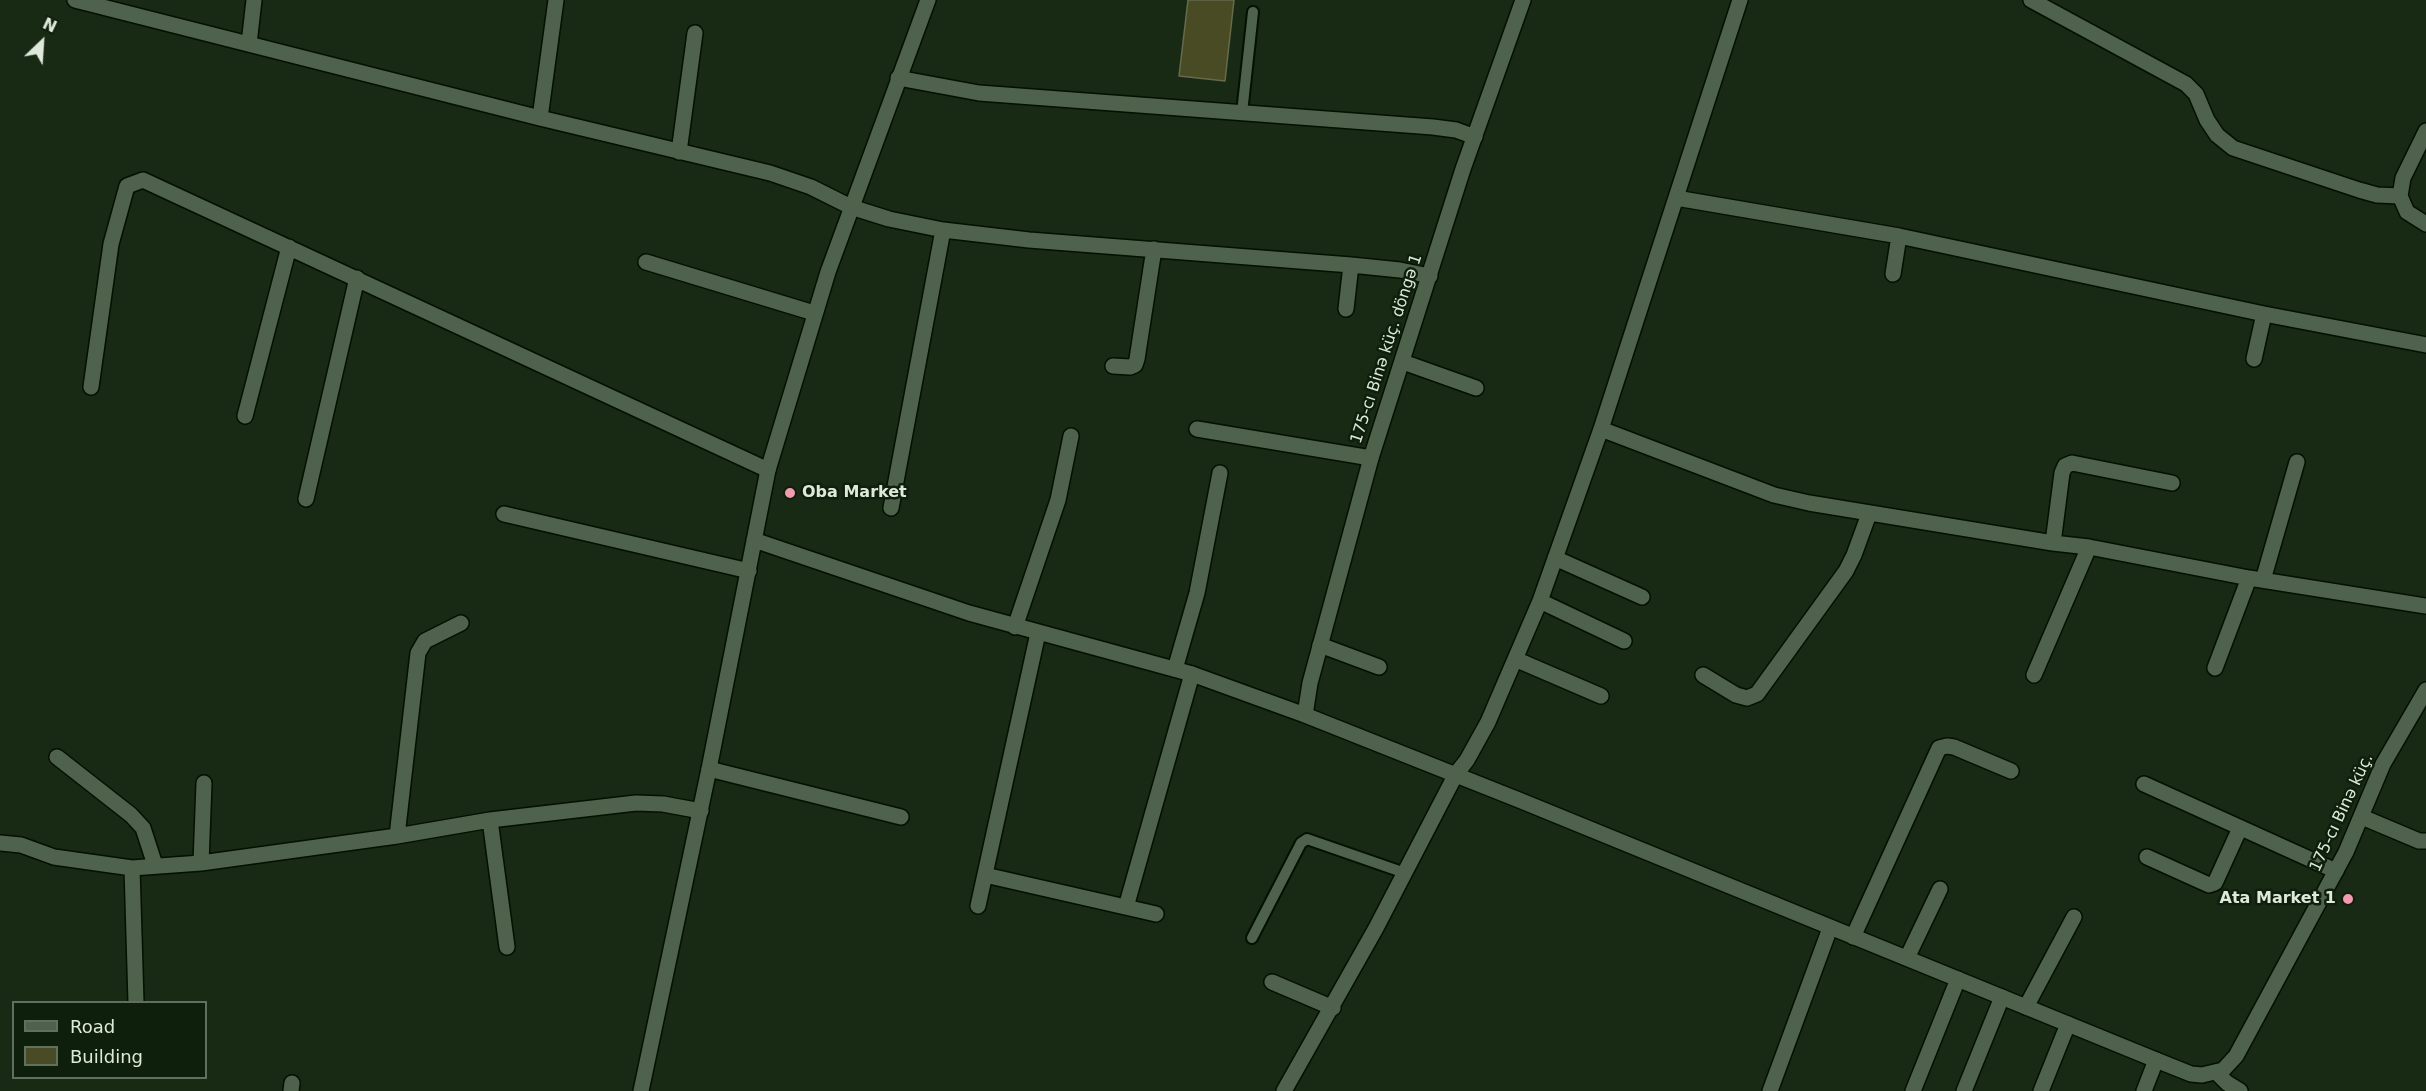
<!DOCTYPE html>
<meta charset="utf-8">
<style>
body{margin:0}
#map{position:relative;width:2426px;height:1091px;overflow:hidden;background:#182914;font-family:"DejaVu Sans",sans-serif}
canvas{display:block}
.legend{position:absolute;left:12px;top:1001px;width:195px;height:78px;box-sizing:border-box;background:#0e1f0b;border:2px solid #61705e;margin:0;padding:8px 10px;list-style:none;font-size:18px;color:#dee9db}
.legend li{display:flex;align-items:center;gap:12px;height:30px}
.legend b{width:30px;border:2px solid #61705e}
.north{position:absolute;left:12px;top:12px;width:60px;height:60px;-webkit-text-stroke:4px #0e1f0b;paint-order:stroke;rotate:25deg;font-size:16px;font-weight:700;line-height:24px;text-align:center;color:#dee9db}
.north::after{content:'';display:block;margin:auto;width:21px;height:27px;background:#dee9db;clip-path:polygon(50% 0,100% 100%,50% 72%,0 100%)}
</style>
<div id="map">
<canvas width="2426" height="1091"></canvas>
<ul class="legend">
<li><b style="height:8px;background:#4f624b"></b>Road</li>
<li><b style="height:16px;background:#484b24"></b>Building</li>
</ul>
<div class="north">N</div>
</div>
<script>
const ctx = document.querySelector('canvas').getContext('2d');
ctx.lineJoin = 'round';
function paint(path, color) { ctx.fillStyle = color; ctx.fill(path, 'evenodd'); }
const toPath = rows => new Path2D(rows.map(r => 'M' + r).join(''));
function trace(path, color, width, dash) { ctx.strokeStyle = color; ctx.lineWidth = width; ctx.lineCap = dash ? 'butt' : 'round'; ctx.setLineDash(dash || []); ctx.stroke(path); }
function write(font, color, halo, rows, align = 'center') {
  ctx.font = font + ' "DejaVu Sans",sans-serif'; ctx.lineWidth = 5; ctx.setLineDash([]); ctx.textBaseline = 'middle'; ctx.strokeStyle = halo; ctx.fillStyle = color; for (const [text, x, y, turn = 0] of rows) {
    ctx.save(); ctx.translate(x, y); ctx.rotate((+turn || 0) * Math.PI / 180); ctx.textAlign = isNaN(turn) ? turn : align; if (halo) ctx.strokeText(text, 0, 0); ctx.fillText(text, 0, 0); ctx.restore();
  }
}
const building = toPath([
 [1188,0,1234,0,1225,81,1179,76,1188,0]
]);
paint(building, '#484b24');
trace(building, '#676a4d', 1.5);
const lane = toPath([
 [1242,113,1253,12],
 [1252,938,1301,843,1307,839,1405,873]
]);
const street = toPath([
 [75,0,540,118,770,173,811,187,851,207,889,219,943,230,1029,240,1351,265,1400,270,1430,276],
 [2031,0,2186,84,2196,94,2207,120,2217,135,2233,148,2359,190,2377,195,2400,196],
 [249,44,254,0],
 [898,78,979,93,1433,127,1456,130,1475,137],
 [540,118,556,0],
 [679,152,695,33],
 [1676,198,1899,236,2264,314,2426,345],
 [646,262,814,313],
 [1893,274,1899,236],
 [1346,309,1351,265],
 [2254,359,2264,314],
 [1403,362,1476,388],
 [1113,366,1130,367,1135,365,1137,359,1154,249],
 [91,387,111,244,127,186,143,180,768,470],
 [245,416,289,247],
 [1197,429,1371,458],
 [1601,429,1774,495,1809,503,2053,543,2089,547,2249,578,2426,606],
 [306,499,357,278],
 [891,508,943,230],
 [504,514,749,571],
 [2053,543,2062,473,2065,466,2072,463,2172,483],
 [1555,558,1642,597],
 [2263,580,2297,462],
 [1540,601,1624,641],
 [1015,627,1058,500,1071,436],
 [1320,645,1379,667],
 [1515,659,1601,696],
 [2215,668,2249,578],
 [1175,669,1197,593,1220,473],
 [1703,675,1736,695,1747,698,1757,694,1846,571,1854,555,1869,514],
 [2034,675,2089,547],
 [57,757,131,815,143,828,155,865],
 [709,769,901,817],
 [1456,774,1467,760,1488,722,1540,601,1601,429,1740,0],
 [2144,784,2336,871],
 [2362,817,2419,841,2426,841],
 [490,820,507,947],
 [397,836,418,653,425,641,461,623],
 [0,843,21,845,54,857,132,868,201,863,397,836,490,820,636,803,663,804,701,811],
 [2147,857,2209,885,2215,883,2240,828],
 [201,863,204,783],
 [132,868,136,1002],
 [985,875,1156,914],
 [978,906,1038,633],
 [1126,907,1192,674],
 [1853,937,1939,748,1947,746,1954,747,2011,771],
 [1907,958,1940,889],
 [1272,982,1333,1008],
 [2026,1007,2074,917],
 [2217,1073,2227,1083,2240,1091],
 [291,1091,292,1083],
 [1770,1091,1830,928],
 [1913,1091,1958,979],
 [1964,1091,2002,997],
 [2041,1091,2068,1024],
 [2144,1091,2156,1060]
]);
const secondary = toPath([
 [2426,131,2403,178,2400,196,2407,212,2426,224],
 [754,540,969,613,1192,674,1305,715,1519,800,2156,1060,2191,1074,2202,1075,2223,1070,2236,1056,2346,852,2383,764,2426,690],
 [1305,715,1310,683,1371,458,1463,169,1523,0],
 [641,1091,709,769,768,470,828,272,928,0],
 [1284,1091,1376,928,1456,774]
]);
trace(lane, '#031101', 14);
trace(street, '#031101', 18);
trace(secondary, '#031101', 18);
trace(lane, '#4f624b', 10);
trace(street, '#4f624b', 15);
trace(secondary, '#4f624b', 15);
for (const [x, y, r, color] of [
 [790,493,6,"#f29ab0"],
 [2348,899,6,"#f29ab0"]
]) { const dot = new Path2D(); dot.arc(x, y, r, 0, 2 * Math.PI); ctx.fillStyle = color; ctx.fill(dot); trace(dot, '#0e1f0b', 2); }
write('16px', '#dee9db', '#0e1f0b', [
 ["175-cı Binə küç. döngə 1",1387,349,-72],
 ["175-cı Binə küç.",2342,813,-65]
]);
write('bold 16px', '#dee9db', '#0e1f0b', [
 ["Oba Market",802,493],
 ["Ata Market 1",2336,899,"right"]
], 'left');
</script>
